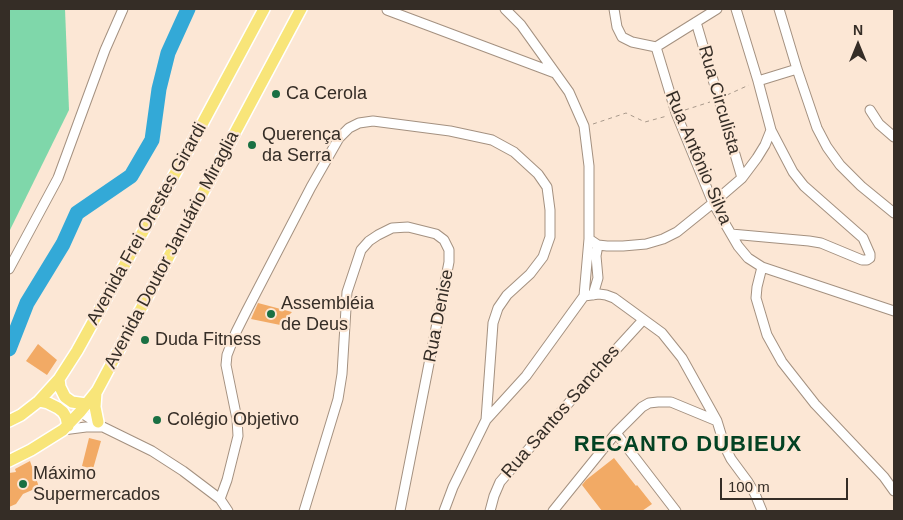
<!DOCTYPE html>
<meta charset="utf-8">
<style>
body{margin:0}
#map{position:relative;width:903px;height:520px;overflow:hidden;background:#fce7d5;font-family:Arial,sans-serif}
canvas{display:block}
.frame{position:absolute;inset:0;border:10px solid #352d26;pointer-events:none}
.north{position:absolute;left:833px;top:20px;width:50px;height:50px;-webkit-text-stroke:4px #fce7d5;paint-order:stroke;rotate:0deg;font-size:14px;font-weight:700;line-height:20px;text-align:center;color:#352d26}
.north::after{content:'';display:block;margin:auto;width:18px;height:22px;background:#352d26;clip-path:polygon(50% 0,100% 100%,50% 72%,0 100%)}
.scale{position:absolute;left:720px;top:478px;width:128px;height:22px;box-sizing:border-box;border:2px solid #352d26;border-top:0;padding-left:6px;font-size:15px;line-height:18px;white-space:nowrap;color:#352d26;-webkit-text-stroke:4px #fce7d5;paint-order:stroke}
</style>
<div id="map">
<canvas width="903" height="520"></canvas>
<div class="frame"></div>
<div class="north">N</div>
<div class="scale">100 m</div>
</div>
<script>
const ctx = document.querySelector('canvas').getContext('2d');
ctx.lineJoin = 'round';
function paint(path, color) { ctx.fillStyle = color; ctx.fill(path, 'evenodd'); }
const toPath = rows => new Path2D(rows.map(r => 'M' + r).join(''));
function trace(path, color, width, dash) { ctx.strokeStyle = color; ctx.lineWidth = width; ctx.lineCap = dash ? 'butt' : 'round'; ctx.setLineDash(dash || []); ctx.stroke(path); }
function write(font, color, halo, rows, align = 'center') {
  ctx.font = font + ' Arial,sans-serif'; ctx.lineWidth = 4.5; ctx.setLineDash([]); ctx.textBaseline = 'middle'; ctx.strokeStyle = halo; ctx.fillStyle = color; for (const [text, x, y, turn = 0] of rows) {
    ctx.save(); ctx.translate(x, y); ctx.rotate((+turn || 0) * Math.PI / 180); ctx.textAlign = isNaN(turn) ? turn : align; if (halo) ctx.strokeText(text, 0, 0); ctx.fillText(text, 0, 0); ctx.restore();
  }
}
paint(toPath([
 [9,9,65,9,69,110,9,232]
]), '#7fd7aa');
trace(toPath([
 [9,349,27,303,63,244,77,213,131,176,152,140,159,89,168,53,188,9]
]), '#33a9d7', 15);
paint(toPath([
 [258,303,292,312,287,317,290,327,251,319],
 [38,344,57,360,47,375,26,361],
 [89,438,101,441,93,469,82,466],
 [614,458,636,486,637,485,652,504,642,511,602,511,582,485,586,480],
 [30,461,39,487,23,494,16,504,9,507,9,473,16,472,15,469]
]), '#f2aa65');
const minor = toPath([
 [505,9,521,25,569,92,584,126,589,166,589,239,584,296],
 [614,9,617,27,622,37,632,42,656,47,717,9],
 [779,9,797,69,817,128,827,147,840,165,861,186,894,213],
 [387,10,555,73],
 [696,22,742,178],
 [656,47,676,113,713,203,738,246,748,258,762,267,894,311],
 [758,81,797,69],
 [870,110,879,124,894,137],
 [731,234,809,241,821,243,862,260,867,260,870,258,870,254,863,238,804,186,793,172,771,130,758,81,736,9],
 [589,239,598,245,607,246,623,246,646,244,663,239,677,232,713,203,742,178,757,158,765,145,771,130],
 [762,267,757,287,756,298,767,335,782,362,815,404,884,477,894,491],
 [9,269,58,178,105,50,123,9],
 [593,295,598,278,596,256,598,245],
 [584,296,599,294,606,295,614,298,662,333,682,358,717,421,725,447,731,459,748,482,755,494,762,511],
 [80,412,103,427,152,451,183,471,220,499,228,511],
 [63,430,86,427,103,427],
 [616,433,676,511],
 [220,499,227,480,238,436,237,419,226,365,227,355,236,332,246,312,311,187,339,138,349,128,359,123,373,121,450,131,492,140,514,152,538,174,547,187,550,210,550,237,543,257,530,274,507,295,498,308,493,323,486,420],
 [304,511,338,399,342,374,347,292,361,250,369,241,378,235,392,228,408,227,436,234,444,240,449,250,449,262,400,511],
 [444,511,453,487,486,420,526,376,584,296],
 [490,511,494,496,500,482,600,367,643,320],
 [553,511,616,433,642,407,649,403,658,402,671,402,717,421]
]);
const major = toPath([
 [59,379,60,387,65,397,72,402,86,404],
 [96,392,95,407,98,422],
 [39,401,48,403,58,408,63,412,66,417,68,426],
 [9,421,21,415,39,401,59,379,77,351,193,141,264,9],
 [9,461,31,450,63,430,80,412,97,391,301,9]
]);
trace(minor, '#a49180', 11);
trace(major, '#fff', 14);
trace(toPath([
 [727,95,749,85],
 [685,110,710,102],
 [593,124,626,113,645,122,667,116]
]), '#a8998b', 1, [4, 4]);
trace(minor, '#fff', 9);
trace(major, '#f8e579', 11);
for (const [x, y, r, color] of [
 [276,94,5,"#1a7043"],
 [252,145,5,"#1a7043"],
 [271,314,5,"#1a7043"],
 [145,340,5,"#1a7043"],
 [157,420,5,"#1a7043"],
 [23,484,5,"#1a7043"]
]) { const dot = new Path2D(); dot.arc(x, y, r, 0, 2 * Math.PI); ctx.fillStyle = color; ctx.fill(dot); trace(dot, '#fce7d5', 2); }
write('18px', '#352d26', '#fce7d5', [
 ["Ca Cerola",286,94],
 ["Querença",262,135],
 ["da Serra",262,156],
 ["Assembléia",281,304],
 ["de Deus",281,325],
 ["Duda Fitness",155,340],
 ["Colégio Objetivo",167,420],
 ["Máximo",33,474],
 ["Supermercados",33,495]
], 'left');
write('18px', '#352d26', '#fce7d5', [
 ["Rua Circulista",719,100,74],
 ["Rua Antônio Silva",698,158,67],
 ["Avenida Frei Orestes Girardi",147,224,-61],
 ["Avenida Doutor Januário Miraglia",172,250,-62],
 ["Rua Denise",439,316,-79],
 ["Rua Santos Sanches",561,412,-49]
]);
ctx.letterSpacing = '1px';
write('bold 22px', '#034223', '#fce7d5', [
 ["RECANTO DUBIEUX",688,445]
]);
ctx.letterSpacing = '0px';
</script>
